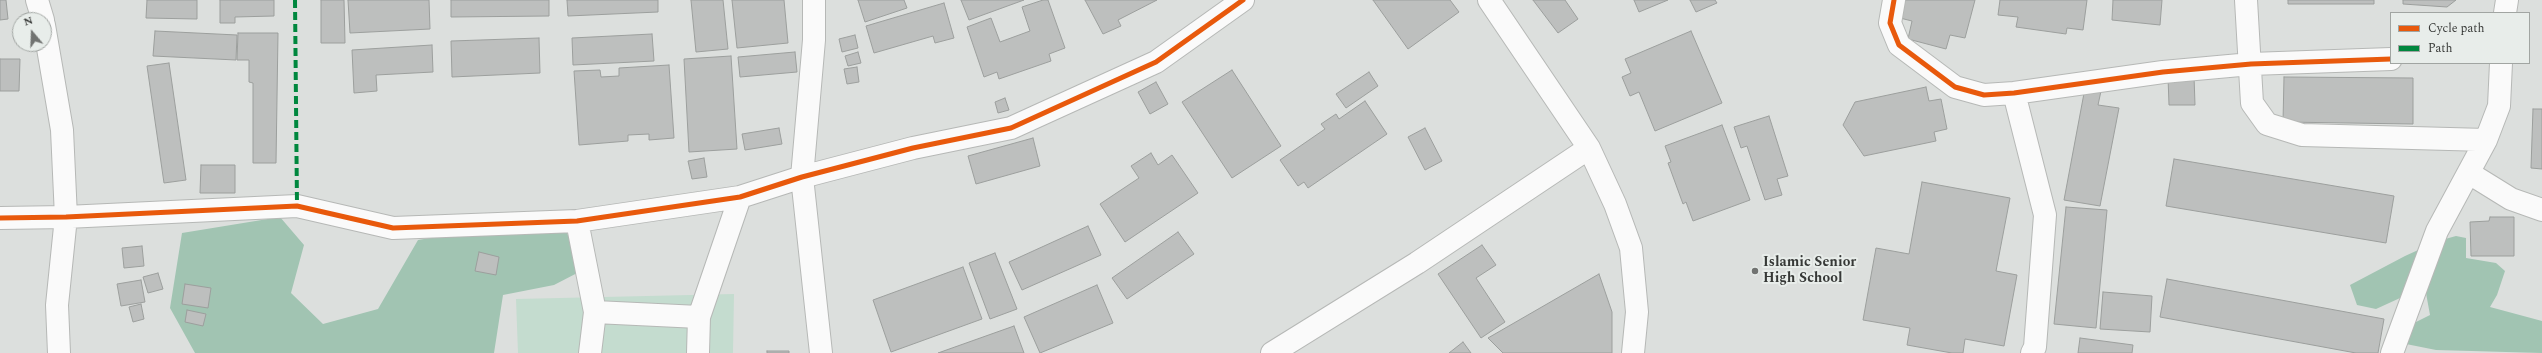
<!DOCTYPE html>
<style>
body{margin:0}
#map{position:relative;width:2542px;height:353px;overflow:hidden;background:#dcdfdd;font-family:Spectral,serif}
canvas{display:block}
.legend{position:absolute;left:2390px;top:12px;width:140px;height:52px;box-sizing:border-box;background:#e8edea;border:1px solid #a1a5a2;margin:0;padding:5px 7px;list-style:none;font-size:12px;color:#373937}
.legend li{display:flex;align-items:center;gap:8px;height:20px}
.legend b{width:20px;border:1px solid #a1a5a2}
.north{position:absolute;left:12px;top:12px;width:40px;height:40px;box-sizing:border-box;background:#e8edea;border:1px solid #a1a5a2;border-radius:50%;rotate:341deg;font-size:11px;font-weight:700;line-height:16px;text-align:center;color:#373937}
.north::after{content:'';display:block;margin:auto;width:14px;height:18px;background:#717371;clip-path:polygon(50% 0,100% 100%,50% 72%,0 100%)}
</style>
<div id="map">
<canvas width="2542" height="353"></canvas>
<ul class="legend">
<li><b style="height:5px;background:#e8590c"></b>Cycle path</li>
<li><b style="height:5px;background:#00873e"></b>Path</li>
</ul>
<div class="north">N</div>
</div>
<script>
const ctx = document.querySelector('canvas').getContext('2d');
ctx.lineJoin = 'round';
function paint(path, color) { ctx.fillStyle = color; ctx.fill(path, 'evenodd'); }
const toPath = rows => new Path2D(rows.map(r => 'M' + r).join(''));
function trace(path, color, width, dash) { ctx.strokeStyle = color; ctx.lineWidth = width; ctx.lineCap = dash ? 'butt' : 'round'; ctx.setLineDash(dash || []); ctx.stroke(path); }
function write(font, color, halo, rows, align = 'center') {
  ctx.font = font + ' Spectral,serif'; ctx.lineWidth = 4; ctx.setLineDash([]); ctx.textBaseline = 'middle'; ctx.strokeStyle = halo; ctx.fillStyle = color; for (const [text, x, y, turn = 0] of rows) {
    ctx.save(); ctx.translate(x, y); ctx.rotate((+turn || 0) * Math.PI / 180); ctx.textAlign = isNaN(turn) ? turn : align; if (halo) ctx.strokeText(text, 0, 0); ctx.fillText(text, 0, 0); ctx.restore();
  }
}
paint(toPath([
 [734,294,733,353,518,353,516,299]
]), '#c4dccf');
paint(toPath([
 [280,217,304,245,291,293,323,324,378,309,418,240,496,227,567,233,583,270,554,285,503,295,494,353,195,353,170,308,182,233],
 [2456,236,2466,238,2466,258,2496,263,2505,271,2497,295,2490,307,2542,321,2542,353,2436,350,2406,344,2412,324,2430,315,2426,293,2411,293,2376,309,2357,305,2350,285,2405,256,2438,241]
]), '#a1c4b2');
const building = toPath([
 [0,0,6,0,8,19,0,20,0,0],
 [147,0,197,0,197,19,146,18,147,0],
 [220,0,274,0,274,16,235,17,235,23,220,23,220,0],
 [321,0,344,0,345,43,321,43,321,0],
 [348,0,429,0,430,29,350,33,348,0],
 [451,0,549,0,549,16,451,17,451,0],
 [567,0,658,0,658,12,568,16,567,0],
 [691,0,723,0,728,49,696,52,691,0],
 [732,0,784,0,788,43,737,48,732,0],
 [858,0,904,0,907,8,865,22,858,0],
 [961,0,1024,0,969,20,961,0],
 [1043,0,1048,0,1065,48,1049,54,1051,61,999,79,997,72,984,77,967,27,991,18,1000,42,1030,31,1022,7,1043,0],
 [1085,0,1157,0,1118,20,1121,26,1103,34,1085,0],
 [1373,0,1450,0,1459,12,1408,49,1373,0],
 [1533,0,1565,0,1578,19,1558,33,1533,0],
 [1634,0,1668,0,1639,12,1634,0],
 [1690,0,1715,0,1717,3,1696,12,1690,0],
 [1900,0,1975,0,1965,38,1950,35,1946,49,1908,39,1912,21,1896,17,1900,0],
 [2000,0,2087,0,2083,30,2067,28,2066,34,2016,27,2018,17,1998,15,2000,0],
 [2113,0,2162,0,2160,25,2112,20,2113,0],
 [2288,0,2374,0,2374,4,2288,4,2288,0],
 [2403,0,2456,0,2447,7,2403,4,2403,0],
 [944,3,954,38,935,43,933,36,874,53,866,26,944,3],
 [155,31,237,35,236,60,153,56,155,31],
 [1691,31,1722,103,1655,131,1639,92,1630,96,1622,77,1631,73,1625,59,1691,31],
 [238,33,278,33,276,163,253,163,253,83,249,82,249,60,237,60,238,33],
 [652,34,654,61,573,65,572,38,652,34],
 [855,35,858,48,842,52,839,39,855,35],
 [539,38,540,73,452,77,451,41,539,38],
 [432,45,433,72,376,75,377,91,354,93,352,50,432,45],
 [795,52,797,72,740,77,738,57,795,52],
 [858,52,861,63,848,66,845,56,858,52],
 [731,56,737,149,689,152,684,59,731,56],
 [0,59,20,59,19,91,0,91,0,59],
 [169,63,186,180,164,183,147,66,169,63],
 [669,65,674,138,649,140,649,134,628,135,628,141,579,145,574,71,600,70,601,77,619,76,619,68,669,65],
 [857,67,859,82,847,84,844,69,857,67],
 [1232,70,1281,146,1232,178,1182,102,1232,70],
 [1369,72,1378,86,1346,108,1336,94,1369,72],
 [2194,76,2195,105,2169,105,2168,77,2194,76],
 [2284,77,2413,78,2413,124,2283,122,2284,77],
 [1156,82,1168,104,1150,114,1138,92,1156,82],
 [1926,87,1929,101,1941,99,1947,129,1934,132,1936,141,1864,156,1843,125,1855,102,1926,87],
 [2085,88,2101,91,2098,105,2119,108,2100,206,2064,200,2085,88],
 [1005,98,1009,110,998,113,995,102,1005,98],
 [1365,101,1387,134,1308,188,1304,182,1298,186,1280,160,1325,129,1321,124,1336,114,1339,119,1365,101],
 [2533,109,2542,109,2542,169,2531,168,2533,109],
 [1769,116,1788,176,1777,179,1782,195,1765,200,1747,146,1741,148,1734,127,1769,116],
 [1722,125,1750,200,1693,221,1686,202,1683,204,1668,163,1671,162,1665,146,1722,125],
 [779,128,782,144,745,150,742,134,779,128],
 [1425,128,1442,161,1425,170,1408,137,1425,128],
 [1033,138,1040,166,976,184,968,156,1033,138],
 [1151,153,1158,165,1172,155,1198,193,1125,242,1100,204,1139,178,1131,166,1151,153],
 [704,158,707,177,692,179,688,161,704,158],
 [2174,159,2394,196,2386,243,2166,206,2174,159],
 [201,165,235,165,235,193,200,193,201,165],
 [1922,182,2010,198,1996,271,2017,275,2004,346,1965,339,1963,353,1952,353,1907,345,1910,328,1863,320,1876,248,1909,254,1922,182],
 [2066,207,2107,210,2096,328,2054,324,2066,207],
 [2490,217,2514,217,2514,256,2471,256,2470,222,2489,221,2490,217],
 [1088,226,1101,255,1022,290,1009,262,1088,226],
 [1178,232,1194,254,1127,299,1112,278,1178,232],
 [1482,245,1496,265,1476,278,1505,322,1481,338,1438,274,1482,245],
 [142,246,144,266,124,268,122,248,142,246],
 [479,252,499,257,496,275,475,271,479,252],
 [995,253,1017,309,990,319,969,263,995,253],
 [963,267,982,319,891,352,873,300,963,267],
 [158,273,163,289,148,293,143,277,158,273],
 [1599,274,1612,312,1612,353,1503,353,1488,338,1599,274],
 [2167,279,2384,319,2378,353,2356,353,2160,317,2167,279],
 [141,280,145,302,121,306,117,284,141,280],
 [185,284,211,288,208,308,182,304,185,284],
 [1097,285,1113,323,1040,353,1024,317,1097,285],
 [2103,292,2152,296,2150,332,2100,329,2103,292],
 [141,304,144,319,133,322,129,307,141,304],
 [187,310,206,314,203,326,185,322,187,310],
 [1014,326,1024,353,938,353,1014,326],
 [2080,338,2133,345,2132,353,2078,353,2080,338],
 [1463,342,1471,353,1449,353,1463,342],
 [767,351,789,351,789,353,767,353,767,351]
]);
paint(building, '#bdbfbe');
trace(building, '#9c9f9d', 1);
const minor = toPath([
 [37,0,43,20],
 [814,0,814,40,802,177,821,353],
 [1489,0,1589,148,1615,204,1631,248,1637,312,1633,353],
 [1894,0,1890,23,1899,45,1955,87,1984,95,2014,93,2163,72,2251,64,2391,59],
 [2246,0,2252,103,2267,124,2302,135,2486,140],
 [2505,13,2507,0],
 [44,25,62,130,66,217,57,305,59,353],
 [2014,93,2045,215,2035,347,2032,353],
 [2469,173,2511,199,2542,210],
 [0,218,66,217,297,206,393,228,577,221,740,197,802,177,913,148,1011,128,1156,62,1243,0],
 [577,221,595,312,590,353],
 [595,312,699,317],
 [698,353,699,317,740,197],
 [1272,353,1417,263,1589,148],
 [2392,353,2437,231,2486,140,2499,106,2501,63]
]);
trace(minor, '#b6b8b6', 24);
trace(minor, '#fafafa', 22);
trace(toPath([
 [295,0,297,206]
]), '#00873e', 4, [8, 4]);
trace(toPath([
 [1894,0,1890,23,1899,45,1955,87,1984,95,2014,93,2163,72,2251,64,2391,59],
 [0,218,66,217,297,206,393,228,577,221,740,197,802,177,913,148,1011,128,1156,62,1243,0]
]), '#e8590c', 5);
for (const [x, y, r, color] of [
 [1755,271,4,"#717371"]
]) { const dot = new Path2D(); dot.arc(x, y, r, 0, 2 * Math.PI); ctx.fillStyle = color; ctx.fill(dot); trace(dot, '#e8edea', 1.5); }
write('bold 14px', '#373937', '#e8edea', [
 ["Islamic Senior",1763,263],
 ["High School",1763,279]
], 'left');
</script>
